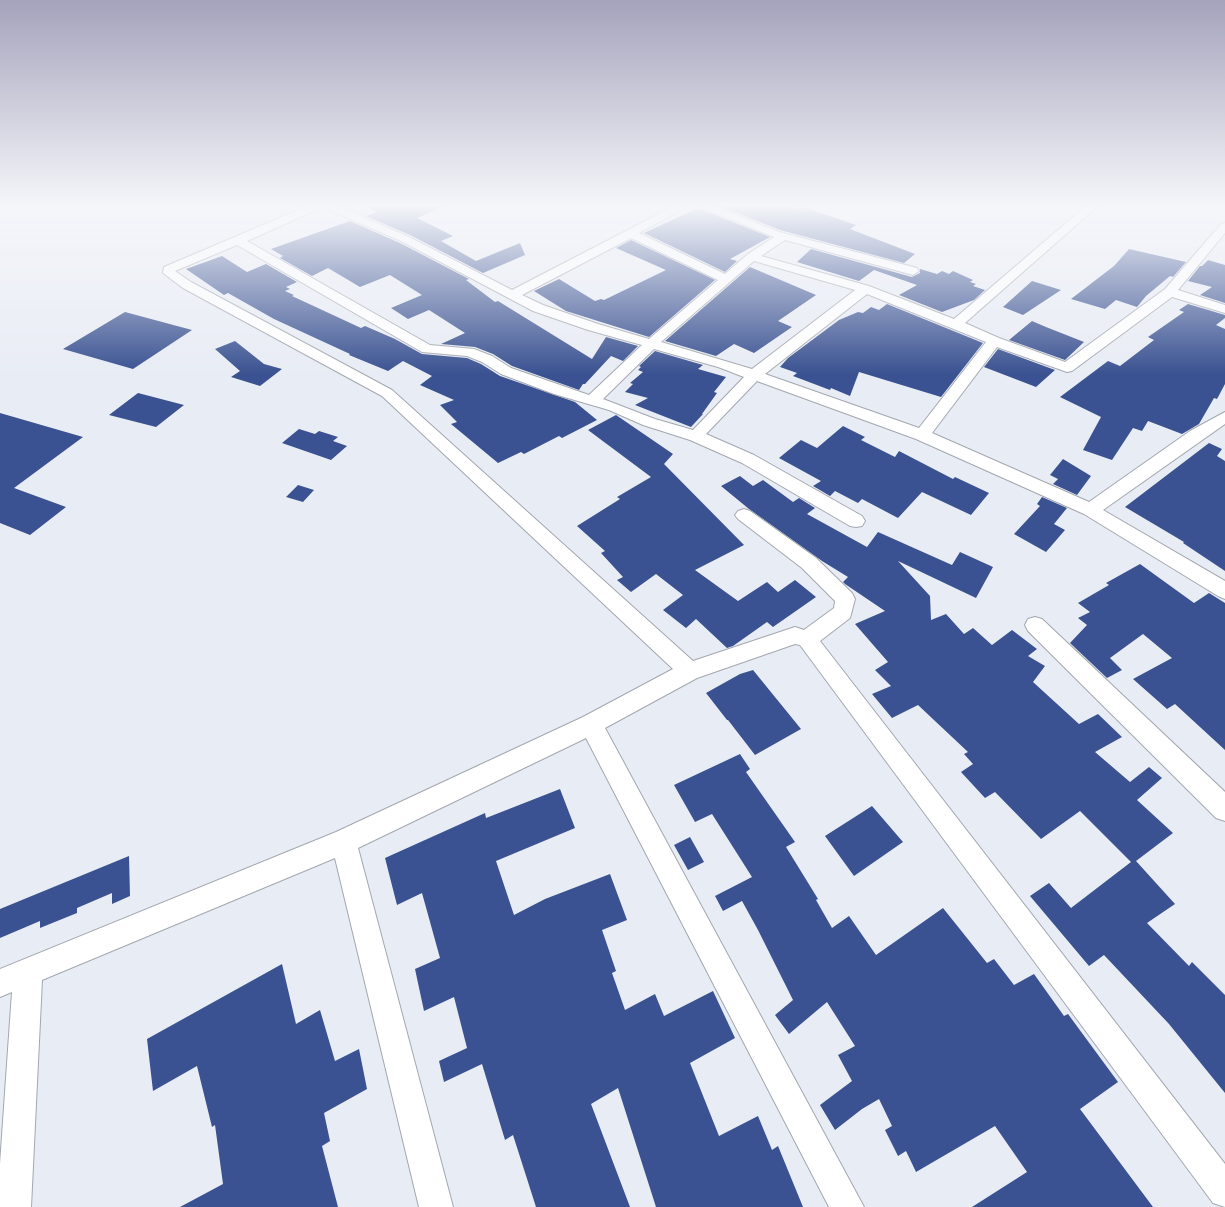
<!DOCTYPE html>
<style>
body{margin:0}
canvas{display:block;background:#e8ecf4}
</style>
<canvas width="1225" height="1207"></canvas>
<script>
const ctx = document.querySelector('canvas').getContext('2d');
ctx.lineJoin = 'round';
function paint(path, color) { ctx.fillStyle = color; ctx.fill(path, 'evenodd'); }
const toPath = rows => new Path2D(rows.map(r => 'M' + r).join(''));
function trace(path, color, width, dash) { ctx.strokeStyle = color; ctx.lineWidth = width; ctx.lineCap = dash ? 'butt' : 'round'; ctx.setLineDash(dash || []); ctx.stroke(path); }
paint(toPath([
 [364,205,446,205,417,218,453,236,441,241,476,261,520,243,525,255,483,273,412,236,366,216,376,212],
 [717,205,787,205,798,209,803,207,856,225,850,229,915,254,904,263,780,230],
 [698,208,770,237,730,259,737,261,725,272,644,233],
 [350,221,402,244,469,279,466,280,495,302,498,301,592,359,606,337,638,346,623,361,611,356,585,384,583,384,579,390,512,366,493,354,475,347,441,344,465,333,429,310,408,319,391,308,422,295,390,275,360,287,328,268,312,276,280,258,283,256,271,249],
 [631,240,715,280,649,337,566,311,534,291,559,279,595,301,601,299,604,300,666,270,616,248],
 [811,249,912,277,920,273,920,269,937,274,942,271,949,274,953,271,973,280,970,282,976,284,973,286,985,290,974,300,942,312,899,295,917,285,874,270,859,281,797,262],
 [1129,249,1186,262,1173,277,1170,276,1146,296,1137,307,1116,300,1105,309,1071,299,1114,266],
 [222,256,247,272,266,264,297,282,286,287,290,289,285,291,294,295,292,296,361,328,365,326,395,339,422,354,467,358,481,364,500,376,575,402,597,420,562,438,559,436,524,454,521,452,498,463,451,424,457,422,440,405,454,400,420,385,432,376,403,361,388,371,349,355,350,354,274,319,228,293,224,295,186,269],
 [1208,260,1225,265,1225,303,1200,295,1212,287,1188,281,1200,266,1202,266],
 [750,267,816,295,778,321,792,327,754,353,734,344,716,356,665,341],
 [1032,281,1061,290,1023,315,1003,307],
 [887,304,983,343,941,397,859,372,850,396,831,388,830,390,793,376,797,373,780,367,788,358,839,320,858,312,863,313,871,307,879,310],
 [1188,304,1225,315,1225,318,1216,325,1225,329,1225,384,1217,399,1214,398,1199,424,1182,434,1148,421,1142,431,1133,428,1112,460,1083,450,1101,417,1060,397,1108,361,1120,366,1154,340,1148,337,1184,312,1179,310],
 [125,312,192,330,133,369,63,349],
 [1032,321,1046,327,1084,342,1065,360,1009,340],
 [235,341,264,364,282,369,260,386,231,377,240,371,215,349],
 [998,349,1055,370,1036,387,984,367],
 [655,351,703,365,698,369,726,377,714,392,717,393,702,414,703,414,691,427,635,405,648,398,625,392,633,384,630,383,643,372,638,370,641,367,639,366],
 [138,393,184,405,156,427,109,415],
 [0,413,83,437,14,488,66,507,30,535,0,523],
 [616,415,673,454,664,464,744,545,695,570,738,601,767,582,778,592,795,580,816,597,773,627,767,622,733,646,727,648,696,619,686,628,663,610,683,595,656,574,631,592,617,580,623,577,601,553,605,551,577,526,620,499,617,497,651,477,588,430],
 [843,426,865,437,861,440,895,457,899,451,953,479,955,477,989,493,971,515,922,492,898,518,862,499,858,503,835,491,830,496,813,486,821,481,779,458,801,440,817,448],
 [299,429,315,434,319,431,338,437,333,441,347,446,331,460,282,443],
 [1209,443,1222,449,1217,456,1225,461,1225,571,1183,543,1184,542,1125,507],
 [1063,459,1091,476,1077,495,1053,484,1058,479,1050,475],
 [740,476,753,486,763,480,793,502,799,498,815,508,807,514,867,547,878,532,952,565,960,552,993,567,976,598,898,561,930,596,931,620,946,614,964,634,973,628,992,645,1012,630,1037,649,1028,656,1045,666,1033,682,1079,724,1098,714,1122,737,1095,752,1130,782,1149,767,1162,778,1137,800,1173,833,1136,861,1175,904,1147,923,1189,966,1192,962,1225,995,1225,1093,1169,1024,1104,955,1089,966,1030,896,1049,883,1071,908,1131,862,1080,811,1041,839,995,792,985,798,961,772,973,764,964,754,968,752,918,705,892,718,872,694,891,686,875,670,888,662,855,624,885,611,845,584,843,582,848,577,822,561,749,509,721,486],
 [298,485,314,490,303,502,286,497],
 [1042,497,1067,508,1054,524,1065,530,1046,552,1014,534,1040,506,1037,504],
 [1140,564,1194,603,1209,593,1225,603,1225,750,1175,704,1167,709,1133,679,1172,658,1143,634,1110,658,1122,670,1107,678,1070,643,1087,625,1078,618,1090,612,1078,603,1109,585,1106,583],
 [753,670,801,729,755,755,728,720,727,720,706,693,740,674],
 [740,754,750,769,746,772,795,842,786,847,818,899,816,900,832,928,849,916,876,955,943,908,987,963,994,959,1014,985,1034,974,1064,1016,1068,1014,1118,1082,1080,1109,1153,1207,972,1207,1027,1172,995,1126,916,1172,906,1151,898,1156,885,1130,892,1126,879,1099,862,1109,835,1130,820,1105,852,1081,838,1055,855,1046,827,1002,789,1034,775,1015,793,1000,758,930,742,901,723,911,715,896,752,877,712,814,695,822,674,785],
 [560,789,575,828,496,861,514,915,545,899,610,874,627,920,602,930,616,971,612,973,625,1010,655,994,664,1016,713,991,735,1038,690,1063,719,1136,758,1116,772,1150,778,1146,803,1207,656,1207,618,1088,591,1104,630,1207,536,1207,513,1135,505,1140,482,1064,444,1082,439,1061,467,1048,454,997,424,1011,415,969,440,958,422,893,397,905,385,858,485,813,486,818],
 [872,806,903,842,854,876,825,836],
 [690,837,704,862,688,870,674,845],
 [129,856,130,896,112,904,112,893,77,908,77,913,40,928,40,921,0,938,0,909],
 [282,964,296,1024,320,1010,335,1061,359,1049,367,1089,324,1113,330,1141,322,1146,338,1207,180,1207,223,1184,215,1125,212,1127,197,1066,153,1091,147,1039]
]), '#3a5291');
const minor = toPath([
 [310,205,336,205,411,238,512,290,676,205,690,205,639,233,725,274,748,254,774,237,696,205,711,205,779,232,917,268,919,271,913,275,785,240,761,256,869,286,954,319,1087,205,1099,205,965,323,999,338,1065,362,1165,289,1221,224,1225,223,1225,233,1178,290,1225,305,1225,313,1172,297,1072,371,1067,372,997,347,932,433,1089,502,1190,431,1225,412,1225,424,1103,510,1225,581,1225,599,1218,596,1084,514,916,439,757,381,706,434,754,455,862,516,865,521,862,526,856,527,850,526,742,463,690,440,643,425,609,410,554,394,501,374,482,362,467,356,422,352,237,245,175,271,191,282,392,390,693,661,795,627,804,630,834,608,835,601,802,568,738,519,735,515,738,511,744,509,750,511,816,558,852,593,855,599,850,618,820,641,1225,1164,1225,1207,1213,1203,800,645,795,644,697,678,605,728,864,1207,829,1207,586,738,358,848,453,1207,419,1207,335,858,42,980,31,1207,0,1207,0,1164,12,992,0,997,0,969,336,832,583,717,673,669,382,396,183,288,163,273,164,267,310,205],
 [323,207,403,242,533,311,588,330,642,345,589,395,511,368,492,356,474,349,430,345,247,241,323,207],
 [631,238,718,280,649,339,598,324,543,305,522,295,631,238],
 [754,261,855,290,752,369,661,342,754,261],
 [867,294,986,342,919,428,765,374,867,294],
 [654,349,718,367,744,377,693,430,655,419,603,399,654,349],
 [1035,617,1042,619,1225,792,1225,821,1216,818,1028,631,1025,625,1028,619,1035,617]
]);
trace(minor, '#a3a7af', 2);
paint(minor, '#fff');
const sky = ctx.createLinearGradient(0, 0, 0, 374);
sky.addColorStop(0, '#a4a3bc');
sky.addColorStop(0.55, '#f5f6fa');
sky.addColorStop(1, '#f5f6fa00');
ctx.fillStyle = sky;
ctx.fillRect(0, 0, 1225, 374);
</script>
